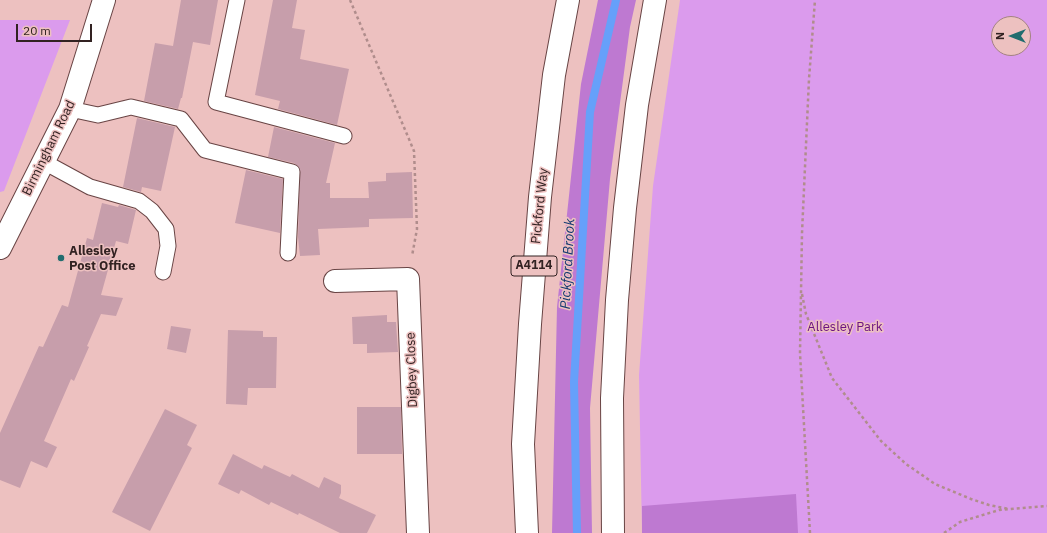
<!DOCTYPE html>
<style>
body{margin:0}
#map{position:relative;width:1047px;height:533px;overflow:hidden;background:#edc1c0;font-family:"IBM Plex Sans",sans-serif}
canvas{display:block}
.north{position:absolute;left:991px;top:16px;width:40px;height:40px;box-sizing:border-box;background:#edc1c0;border:1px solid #a28181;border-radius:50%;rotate:270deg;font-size:11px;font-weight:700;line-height:16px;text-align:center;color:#322222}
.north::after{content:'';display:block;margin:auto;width:14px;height:18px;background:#216d6f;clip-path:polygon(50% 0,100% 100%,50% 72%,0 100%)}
.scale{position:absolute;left:16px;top:24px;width:76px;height:18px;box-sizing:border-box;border:2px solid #322222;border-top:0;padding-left:5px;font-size:12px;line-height:14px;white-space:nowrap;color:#322222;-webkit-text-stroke:3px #edc1c0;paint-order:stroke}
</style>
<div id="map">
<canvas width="1047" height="533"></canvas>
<div class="north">N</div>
<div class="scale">20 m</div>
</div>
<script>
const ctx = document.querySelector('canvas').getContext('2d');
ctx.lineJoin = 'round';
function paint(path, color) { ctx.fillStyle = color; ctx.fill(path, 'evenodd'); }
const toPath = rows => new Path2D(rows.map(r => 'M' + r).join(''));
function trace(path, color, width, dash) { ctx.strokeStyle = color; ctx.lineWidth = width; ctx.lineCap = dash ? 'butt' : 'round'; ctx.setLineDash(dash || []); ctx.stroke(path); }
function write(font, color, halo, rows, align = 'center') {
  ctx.font = font + ' "IBM Plex Sans",sans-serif'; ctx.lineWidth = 3; ctx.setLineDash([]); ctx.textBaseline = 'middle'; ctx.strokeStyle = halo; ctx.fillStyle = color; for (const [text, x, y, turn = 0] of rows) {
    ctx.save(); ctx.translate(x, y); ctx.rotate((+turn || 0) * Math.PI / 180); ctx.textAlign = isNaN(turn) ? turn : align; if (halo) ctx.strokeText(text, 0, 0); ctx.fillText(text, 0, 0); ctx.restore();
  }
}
paint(toPath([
 [680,0,1047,0,1047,533,642,533,639,375,653,186],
 [999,24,1023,24,1023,48,999,48],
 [0,20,70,20,4,191,0,192]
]), '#db9bed');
paint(toPath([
 [598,0,636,0,630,27,610,179,590,408,592,533,552,533,557,307,581,84],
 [796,494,798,533,642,533,642,506]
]), '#be79d1');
trace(toPath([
 [577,533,574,382,590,112,616,0]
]), '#66a0fa', 8);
paint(toPath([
 [181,0,218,0,210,45,193,42,182,98,181,98,178,109,144,101,155,43,173,46],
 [273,0,297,0,292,28,305,30,300,59,349,69,337,125,278,109,280,101,255,95],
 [137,118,175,127,161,191,142,187,141,192,123,187],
 [274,127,335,143,326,183,330,183,330,198,369,198,368,182,386,181,386,173,412,172,413,218,369,219,369,227,318,229,320,255,300,256,298,237,300,169,294,163,268,157],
 [246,170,283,179,280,233,235,223],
 [102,203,118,207,119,205,136,210,128,244,116,241,101,295,123,298,116,316,101,314,87,346,89,347,74,381,71,379,44,441,57,447,47,468,31,461,20,488,0,480,0,433,39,346,43,347,62,305,68,307,87,238,93,240],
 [387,315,387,322,396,322,398,352,367,353,367,344,353,344,352,317],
 [171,326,191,329,186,353,167,349],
 [228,330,263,331,263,337,277,337,276,388,248,388,247,405,226,404],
 [357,407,401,407,402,454,357,454],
 [165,409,197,425,187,445,192,448,150,531,112,512],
 [233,454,262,469,264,465,290,477,292,474,319,488,324,477,341,485,341,493,339,498,376,515,367,533,340,533,299,513,298,515,271,502,269,505,241,490,239,494,218,484]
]), '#c79eab');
const service = toPath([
 [237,0,216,102,344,136],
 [70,109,98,115,131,107,181,119,205,150,292,172,288,253],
 [44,162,90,187,139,201,152,211,166,229,168,246,163,272]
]);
const minor = toPath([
 [335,281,408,279,418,533]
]);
const tertiary = toPath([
 [0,248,70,109,104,0]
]);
const trunk = toPath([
 [527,533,523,444,530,324,540,197,554,75,568,0],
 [613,533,612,398,617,300,625,208,637,105,655,0]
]);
trace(service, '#684444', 17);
trace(minor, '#684444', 24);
trace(tertiary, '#684444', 24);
trace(trunk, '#684444', 24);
trace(toPath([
 [350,0,414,151,417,229,412,256],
 [802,294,806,314,832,378,881,441,906,464,935,484,971,499,989,505,1009,509],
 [810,533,800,353,802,233,809,79,815,0],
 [944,533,960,522,999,510,1047,506]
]), '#b08d8c', 2.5, [3, 3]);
trace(service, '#fff', 15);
trace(minor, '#fff', 22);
trace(tertiary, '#fff', 22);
trace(trunk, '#fff', 22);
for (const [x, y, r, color] of [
 [61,258,4,"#216d6f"]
]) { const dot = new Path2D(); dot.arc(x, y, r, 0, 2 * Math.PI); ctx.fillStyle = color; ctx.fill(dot); trace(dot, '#edc1c0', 1.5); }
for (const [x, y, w] of [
 [534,266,46]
]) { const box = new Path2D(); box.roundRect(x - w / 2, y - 10, w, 20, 3); ctx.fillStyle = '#edc1c0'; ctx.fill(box); trace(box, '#322222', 1); }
write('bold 12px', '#322222', null, [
 ["A4114",534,266]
]);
write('13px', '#322222', '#edc1c0', [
 ["Birmingham Road",49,148,-64],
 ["Pickford Way",540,206,-84],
 ["Digbey Close",412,370,-92]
]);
write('bold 13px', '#322222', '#edc1c0', [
 ["Allesley",69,251],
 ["Post Office",69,266]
], 'left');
write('13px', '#6d1382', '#edc1c0', [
 ["Allesley Park",845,327]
]);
write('italic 14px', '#143971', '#edc1c0', [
 ["Pickford Brook",568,264,-87]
]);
</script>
